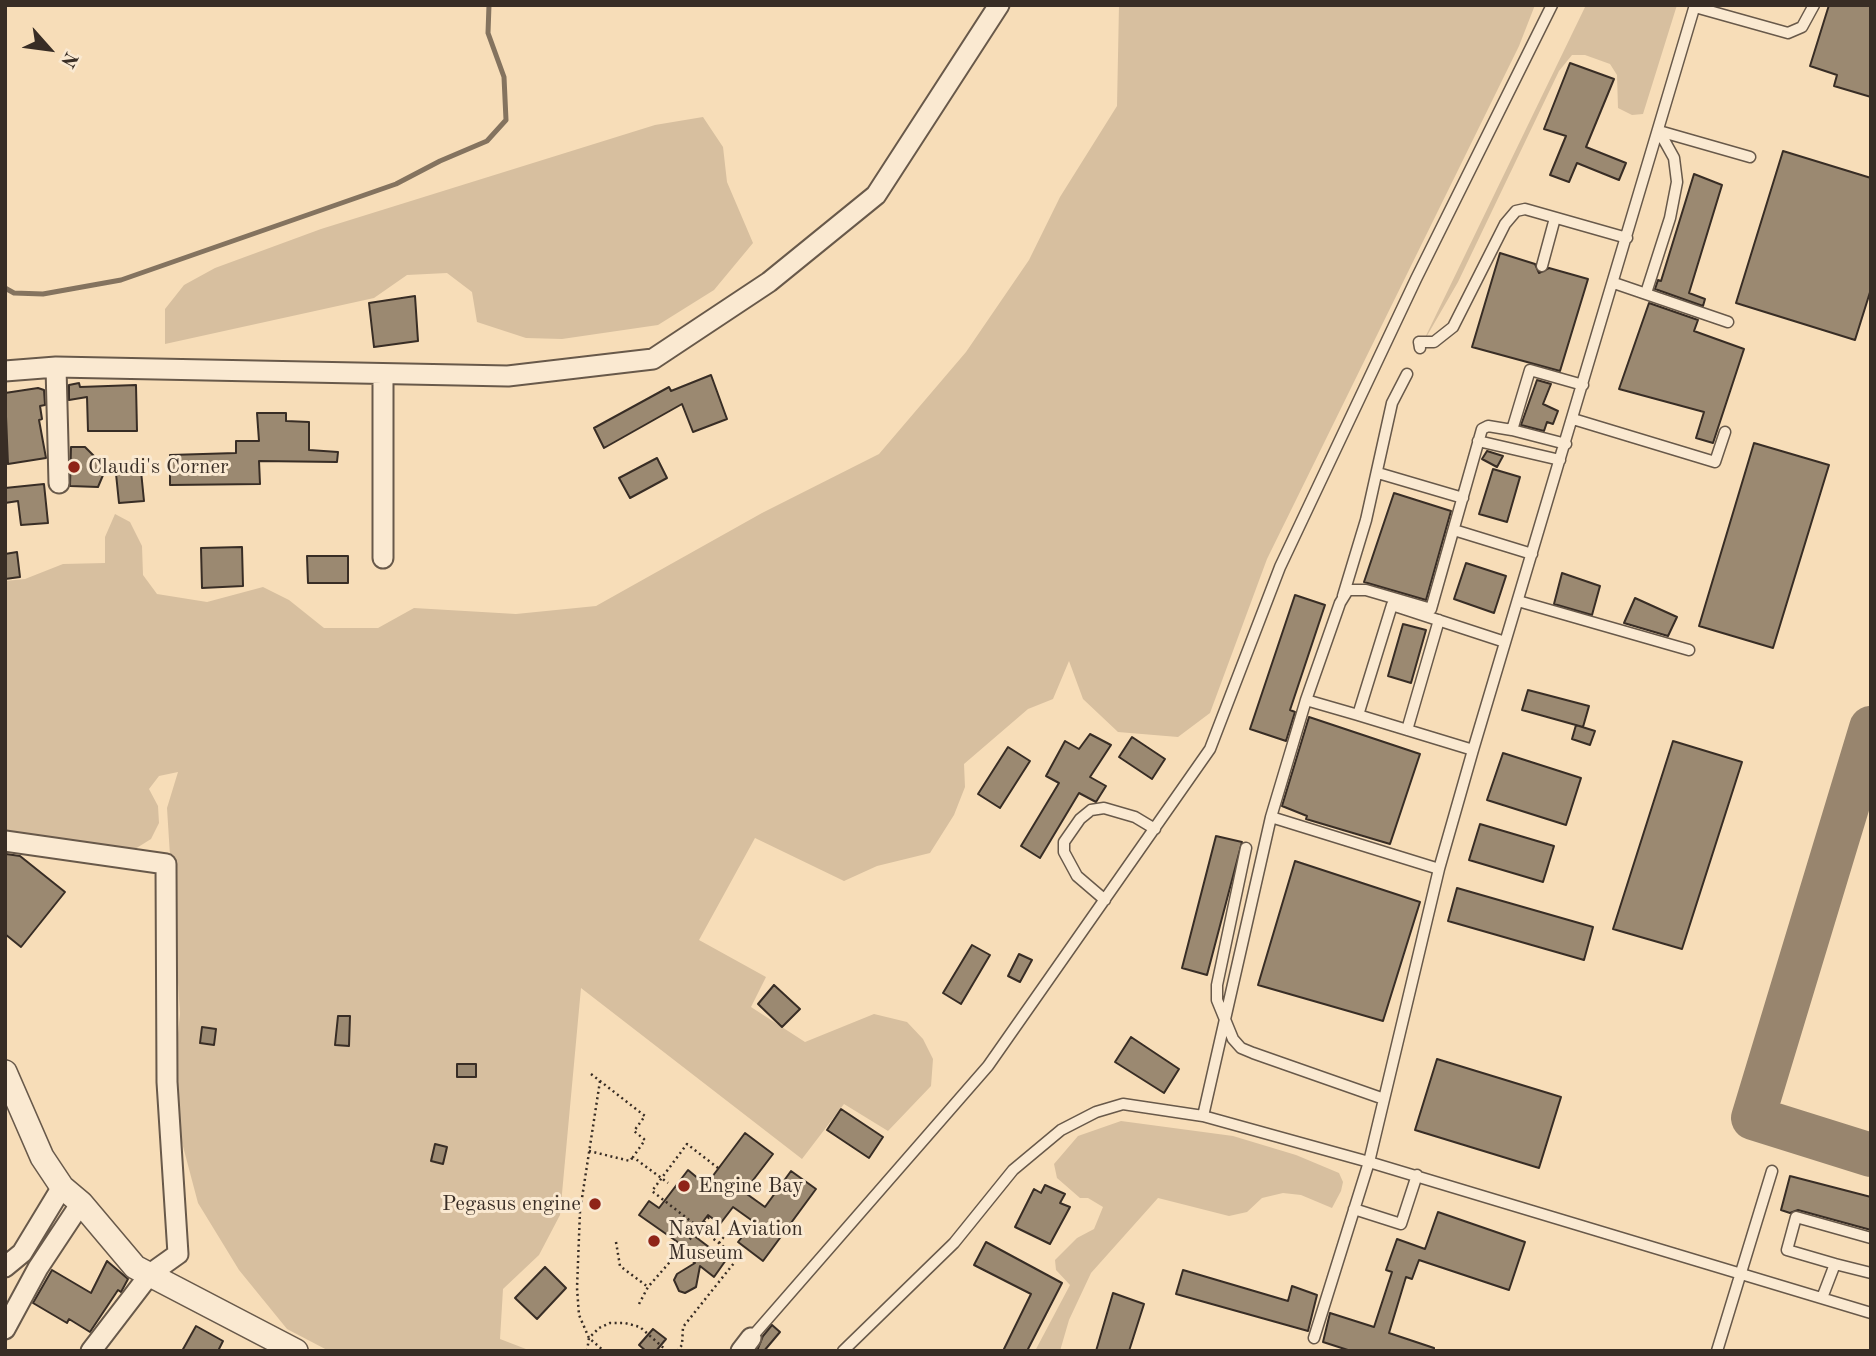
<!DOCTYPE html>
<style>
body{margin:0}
#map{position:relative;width:1876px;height:1356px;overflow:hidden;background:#f7ddb8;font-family:"Old Standard TT",serif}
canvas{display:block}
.frame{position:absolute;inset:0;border:7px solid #382d25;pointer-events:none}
.north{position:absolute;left:14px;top:14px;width:70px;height:70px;-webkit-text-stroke:5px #fae9d1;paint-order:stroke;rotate:118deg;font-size:19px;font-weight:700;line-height:28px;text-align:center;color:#382d25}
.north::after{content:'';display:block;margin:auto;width:24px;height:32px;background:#382d25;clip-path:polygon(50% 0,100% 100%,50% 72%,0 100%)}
</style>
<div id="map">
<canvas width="1876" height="1356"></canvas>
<div class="frame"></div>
<div class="north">N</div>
</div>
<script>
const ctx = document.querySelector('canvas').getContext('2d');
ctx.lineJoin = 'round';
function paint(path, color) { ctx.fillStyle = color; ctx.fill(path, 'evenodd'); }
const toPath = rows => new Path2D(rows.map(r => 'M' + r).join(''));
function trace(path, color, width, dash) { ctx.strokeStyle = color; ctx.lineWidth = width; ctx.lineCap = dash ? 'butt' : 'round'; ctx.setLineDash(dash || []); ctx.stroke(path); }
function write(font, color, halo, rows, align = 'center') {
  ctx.font = font + ' "Old Standard TT",serif'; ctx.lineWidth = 6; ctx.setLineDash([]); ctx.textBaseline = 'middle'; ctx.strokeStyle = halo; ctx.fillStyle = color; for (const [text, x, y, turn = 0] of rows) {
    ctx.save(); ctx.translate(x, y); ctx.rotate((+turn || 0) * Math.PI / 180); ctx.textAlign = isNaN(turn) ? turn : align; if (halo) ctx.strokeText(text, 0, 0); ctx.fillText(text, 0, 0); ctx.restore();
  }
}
paint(toPath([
 [1119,5,1535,5,1519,46,1267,559,1210,713,1178,737,1118,732,1083,699,1069,661,1053,699,1028,709,964,764,965,787,954,815,930,853,877,866,844,881,755,838,699,940,766,977,751,1007,805,1042,874,1014,907,1022,923,1039,933,1059,931,1086,888,1131,844,1104,802,1159,581,988,560,1215,539,1255,503,1289,500,1339,526,1349,576,1351,329,1351,287,1329,239,1270,198,1203,171,1101,180,1014,167,808,178,772,159,776,149,789,158,806,159,823,151,839,135,849,5,834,5,581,25,579,63,564,105,563,105,537,115,514,130,522,142,546,143,575,157,594,207,602,263,587,289,600,324,628,378,628,414,608,516,614,596,606,762,513,879,454,966,352,1029,260,1060,197,1117,106],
 [1586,5,1677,5,1643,114,1632,115,1618,108,1617,75,1610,64,1585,55,1572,55,1559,71,1458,282,1420,348],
 [703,117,723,147,727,182,753,243,714,290,658,325,562,339,526,338,477,322,472,292,447,273,407,275,374,298,165,344,165,309,184,285,215,268,321,229,655,125],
 [1121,1121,1233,1136,1296,1155,1339,1173,1343,1182,1341,1191,1332,1208,1301,1195,1283,1193,1262,1198,1247,1212,1229,1216,1158,1198,1091,1273,1069,1320,1060,1351,1035,1351,1070,1285,1056,1270,1055,1260,1077,1238,1094,1229,1103,1207,1088,1198,1080,1198,1057,1178,1054,1164,1078,1136]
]), '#d7bf9f');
trace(toPath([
 [5,288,14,293,43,294,121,280,396,184,440,161,487,141,506,120,504,77,488,33,489,5]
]), '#84735f', 5);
trace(toPath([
 [1871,728,1753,1118,1871,1155]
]), '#98856e', 44);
const building = toPath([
 [1829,5,1871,5,1871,97,1834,86,1837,75,1810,66,1829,5],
 [1570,63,1614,79,1586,147,1626,163,1619,180,1577,163,1569,182,1550,175,1566,136,1544,129,1570,63],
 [1783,151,1871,178,1871,289,1855,340,1736,303,1783,151],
 [1694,174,1722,185,1689,293,1705,299,1703,306,1655,289,1658,280,1661,281,1694,174],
 [1500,253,1535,264,1539,273,1549,268,1588,279,1560,371,1472,347,1500,253],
 [415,296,418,341,374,347,369,303,415,296],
 [1649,303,1698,320,1694,331,1744,349,1713,443,1696,438,1704,412,1619,389,1649,303],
 [711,375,727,419,693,432,682,404,604,448,594,428,669,387,671,391,711,375],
 [1537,380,1551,384,1543,404,1558,411,1553,424,1547,422,1544,431,1521,425,1537,380],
 [79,383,80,387,136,385,137,431,88,431,87,397,69,400,69,385,79,383],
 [38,388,44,390,45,405,40,406,42,419,39,420,46,458,8,464,5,393,38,388],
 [257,413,286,413,286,421,309,422,309,450,338,452,337,462,259,461,260,484,170,485,170,455,236,453,236,441,259,441,257,413],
 [1754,443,1829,465,1773,648,1699,626,1754,443],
 [71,447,85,447,106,468,98,487,70,486,71,447],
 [1487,451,1503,456,1497,467,1482,459,1487,451],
 [657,458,667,478,630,498,619,478,657,458],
 [140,461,144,501,119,503,115,464,140,461],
 [1493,469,1520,477,1507,522,1479,514,1493,469],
 [44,484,48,523,21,525,18,501,5,503,5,488,44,484],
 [1394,493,1451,511,1426,600,1364,582,1394,493],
 [242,547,243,586,202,588,201,548,242,547],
 [17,552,20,577,5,579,5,554,17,552],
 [307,556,348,556,348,583,308,583,307,556],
 [1466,563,1506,576,1494,613,1454,599,1466,563],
 [1562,573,1600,586,1592,615,1554,604,1562,573],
 [1295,595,1325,605,1290,710,1295,712,1286,741,1250,729,1295,595],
 [1635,598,1677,617,1668,636,1624,623,1635,598],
 [1403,624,1426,630,1411,683,1388,676,1403,624],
 [1528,690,1589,706,1583,727,1522,710,1528,690],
 [1309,717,1420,754,1390,844,1306,819,1307,816,1282,806,1309,717],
 [1576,725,1595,731,1590,745,1572,739,1576,725],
 [1090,734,1111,745,1090,777,1106,786,1096,802,1079,793,1040,858,1021,846,1059,783,1046,776,1065,741,1079,749,1090,734],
 [1132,737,1165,759,1152,779,1119,757,1132,737],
 [1673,741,1742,762,1682,949,1613,929,1673,741],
 [1008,747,1030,761,1000,808,978,794,1008,747],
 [1503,753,1581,778,1566,825,1487,800,1503,753],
 [1480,824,1554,846,1543,882,1469,860,1480,824],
 [1216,836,1242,842,1207,975,1182,968,1216,836],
 [6,854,20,856,65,892,21,947,5,934,6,854],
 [1295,861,1420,902,1383,1021,1258,985,1295,861],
 [1457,888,1593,927,1584,960,1448,921,1457,888],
 [972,945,990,955,961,1004,943,993,972,945],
 [1019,954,1032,960,1020,982,1008,976,1019,954],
 [774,985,800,1009,782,1027,758,1004,774,985],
 [338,1016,350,1016,349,1046,335,1045,338,1016],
 [202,1027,216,1029,214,1045,200,1043,202,1027],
 [1131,1037,1179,1069,1164,1093,1115,1062,1131,1037],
 [1437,1059,1561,1097,1539,1168,1415,1130,1437,1059],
 [457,1064,476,1064,476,1077,457,1077,457,1064],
 [841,1109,883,1137,869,1158,827,1130,841,1109],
 [745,1133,773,1154,744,1192,765,1207,791,1171,816,1189,763,1261,738,1242,754,1222,733,1207,720,1224,708,1215,693,1235,726,1260,714,1277,700,1266,696,1287,685,1293,679,1291,674,1280,677,1274,695,1263,685,1255,689,1250,639,1215,649,1201,659,1208,688,1170,706,1185,745,1133],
 [435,1144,447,1147,443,1164,431,1161,435,1144],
 [1790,1176,1871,1197,1871,1230,1798,1210,1790,1213,1781,1210,1790,1176],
 [1045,1185,1065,1194,1060,1203,1070,1207,1050,1244,1015,1227,1034,1189,1041,1193,1045,1185],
 [1438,1212,1525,1242,1509,1290,1419,1260,1412,1279,1406,1277,1389,1333,1434,1348,1434,1351,1351,1351,1323,1342,1330,1313,1374,1327,1392,1272,1386,1270,1397,1239,1425,1249,1438,1212],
 [986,1242,1062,1283,1027,1351,1003,1351,1031,1294,974,1265,986,1242],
 [107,1261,128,1279,121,1292,118,1290,90,1332,69,1319,67,1323,33,1303,52,1270,91,1293,107,1261],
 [545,1267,566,1288,537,1319,515,1298,545,1267],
 [1183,1270,1288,1301,1292,1286,1317,1295,1308,1331,1176,1294,1183,1270],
 [1113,1293,1144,1304,1129,1351,1096,1351,1113,1293],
 [772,1325,780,1332,764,1351,757,1351,763,1336,772,1325],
 [196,1326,223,1341,218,1351,182,1351,196,1326],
 [653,1329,666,1339,656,1351,646,1351,639,1345,653,1329]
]);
paint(building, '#9b8971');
trace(building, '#382d25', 2);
const service = toPath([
 [1695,7,1788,33,1802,27,1814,5],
 [1659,131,1750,157],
 [1542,266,1555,218],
 [1614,283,1728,322],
 [1646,293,1670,218,1677,182,1674,158,1659,131],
 [1420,348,1419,342,1434,342,1453,327,1505,224,1516,211,1525,209,1627,238],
 [1573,419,1715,462,1725,432],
 [1478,441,1560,460],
 [1566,444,1512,430,1530,370,1583,385],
 [1378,473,1463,498],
 [1454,530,1532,554],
 [1343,596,1366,520,1392,403,1407,374],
 [1518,601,1689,650],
 [1306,700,1340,603,1348,590,1366,590,1431,609,1482,429,1488,426,1512,430],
 [1358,715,1306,700,1271,817,1439,869],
 [1407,730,1439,620],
 [1473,750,1358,715,1392,605,1505,642],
 [1246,848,1217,985,1217,1000,1233,1039,1241,1048,1253,1053,1384,1099],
 [1105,900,1077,876,1064,852,1064,842,1080,819,1091,810,1104,808,1135,817,1155,829],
 [1203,1116,1271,817],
 [1354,1209,1401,1224,1417,1175],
 [1835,1264,1787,1250,1796,1217,1871,1238],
 [1822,1298,1835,1264,1871,1273],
 [751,1338,988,1066,1210,749,1280,567,1416,279,1552,5],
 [1314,1338,1369,1162,1439,869,1473,750,1695,5],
 [843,1351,954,1243,1013,1170,1061,1130,1096,1112,1123,1104,1203,1116,1369,1162,1871,1313],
 [1717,1351,1772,1171]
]);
const minor = toPath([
 [56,367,59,483],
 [5,371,56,367,508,376,653,359,769,282,876,195,999,5],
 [383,558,383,374],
 [5,841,166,864,167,1082,178,1254,150,1274,91,1351],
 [5,1267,22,1253,62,1187],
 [5,1329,38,1268,81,1203],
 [741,1351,751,1338]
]);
const tertiary = toPath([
 [5,1072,42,1157,62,1187,81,1203,135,1267,296,1351]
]);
trace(service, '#68594a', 13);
trace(minor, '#68594a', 23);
trace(tertiary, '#68594a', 26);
trace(toPath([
 [591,1074,645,1116,634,1131,645,1140,633,1157,668,1183],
 [600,1081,580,1211,577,1288,579,1315,589,1338,604,1351],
 [589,1151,630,1161,633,1157],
 [616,1242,620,1266,648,1287],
 [719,1243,738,1218],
 [639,1304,648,1287,710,1216],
 [587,1351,589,1338,599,1328,610,1323,625,1323,640,1327,667,1351],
 [677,1351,682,1345,683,1327,738,1258,652,1191,687,1144,718,1168]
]), '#382d25', 2.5, [2, 3.5]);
trace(service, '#fae9d1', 10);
trace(minor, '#fae9d1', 19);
trace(tertiary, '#fae9d1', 23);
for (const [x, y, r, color] of [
 [74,467,7,"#8f2418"],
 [684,1186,7,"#8f2418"],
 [595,1204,7,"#8f2418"],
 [654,1241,7,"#8f2418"]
]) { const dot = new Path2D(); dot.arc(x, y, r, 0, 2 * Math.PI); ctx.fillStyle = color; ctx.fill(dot); trace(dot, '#fae9d1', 2.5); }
write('21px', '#382d25', '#fae9d1', [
 ["Claudi's Corner",88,467],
 ["Engine Bay",698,1186],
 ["Pegasus engine",581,1204,"right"],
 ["Naval Aviation",668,1229],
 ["Museum",668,1253]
], 'left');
</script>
